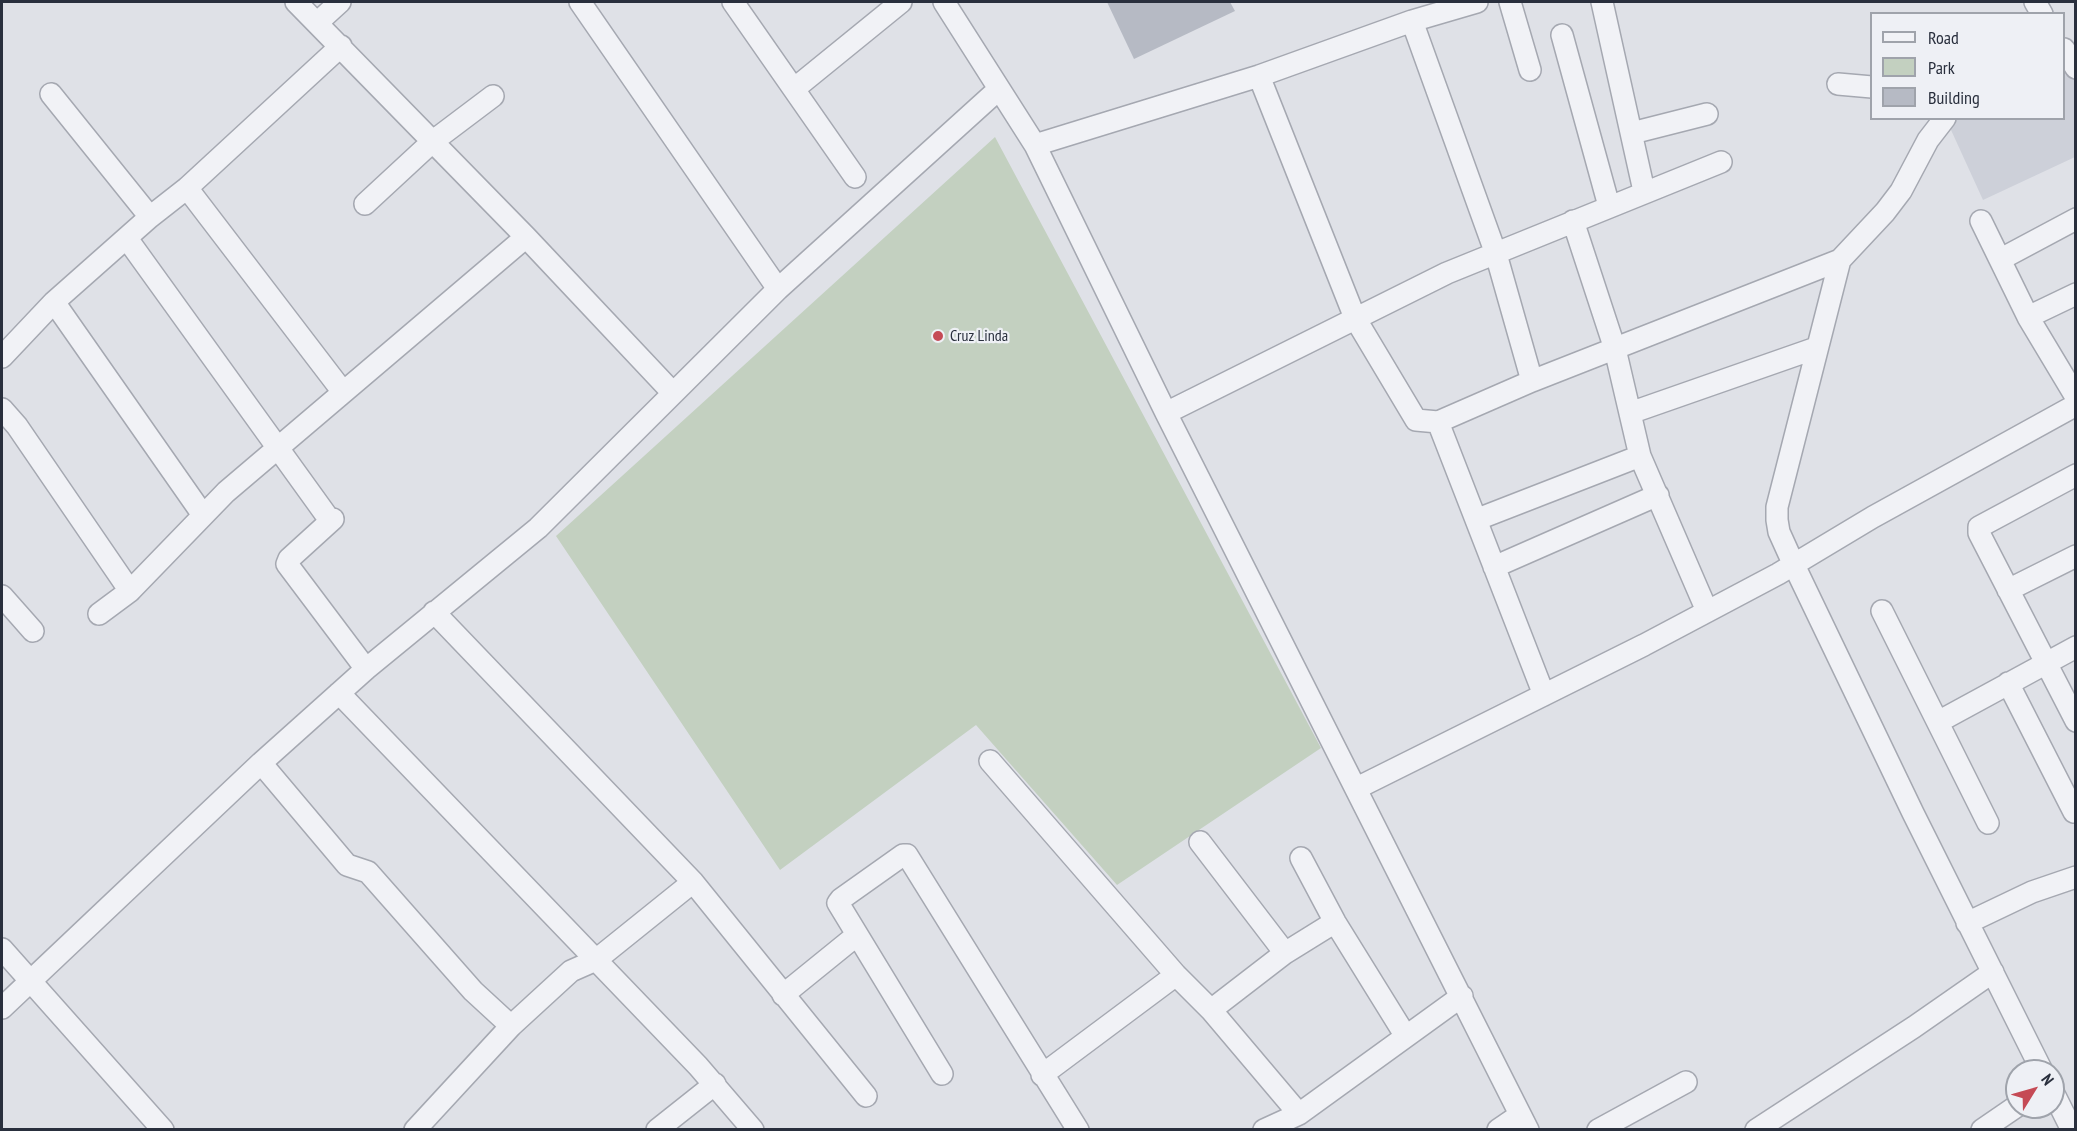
<!DOCTYPE html>
<style>
body{margin:0}
#map{position:relative;width:2077px;height:1131px;overflow:hidden;background:#dfe1e7;font-family:"PT Sans Narrow",sans-serif}
canvas{display:block}
.frame{position:absolute;inset:0;border:3px solid #292f3d;pointer-events:none}
.legend{position:absolute;left:1870px;top:12px;width:195px;height:108px;box-sizing:border-box;background:#eef0f5;border:2px solid #9fa3ab;margin:0;padding:8px 10px;list-style:none;font-size:18px;color:#292f3d}
.legend li{display:flex;align-items:center;gap:12px;height:30px}
.legend b{width:30px;border:2px solid #9fa3ab}
.north{position:absolute;left:2005px;top:1059px;width:60px;height:60px;box-sizing:border-box;background:#eef0f5;border:2px solid #9fa3ab;border-radius:50%;rotate:53deg;font-size:16px;font-weight:700;line-height:24px;text-align:center;color:#292f3d}
.north::after{content:'';display:block;margin:auto;width:21px;height:27px;background:#c54a55;clip-path:polygon(50% 0,100% 100%,50% 72%,0 100%)}
</style>
<div id="map">
<canvas width="2077" height="1131"></canvas>
<div class="frame"></div>
<ul class="legend">
<li><b style="height:8px;background:#f1f2f6"></b>Road</li>
<li><b style="height:16px;background:#c3d0c0"></b>Park</li>
<li><b style="height:16px;background:#b6bac4"></b>Building</li>
</ul>
<div class="north">N</div>
</div>
<script>
const ctx = document.querySelector('canvas').getContext('2d');
ctx.lineJoin = 'round';
function paint(path, color) { ctx.fillStyle = color; ctx.fill(path, 'evenodd'); }
const toPath = rows => new Path2D(rows.map(r => 'M' + r).join(''));
function trace(path, color, width, dash) { ctx.strokeStyle = color; ctx.lineWidth = width; ctx.lineCap = dash ? 'butt' : 'round'; ctx.setLineDash(dash || []); ctx.stroke(path); }
function write(font, color, halo, rows, align = 'center') {
  ctx.font = font + ' "PT Sans Narrow",sans-serif'; ctx.lineWidth = 4.5; ctx.setLineDash([]); ctx.textBaseline = 'middle'; ctx.strokeStyle = halo; ctx.fillStyle = color; for (const [text, x, y, turn = 0] of rows) {
    ctx.save(); ctx.translate(x, y); ctx.rotate((+turn || 0) * Math.PI / 180); ctx.textAlign = isNaN(turn) ? turn : align; if (halo) ctx.strokeText(text, 0, 0); ctx.fillText(text, 0, 0); ctx.restore();
  }
}
paint(toPath([
 [2064,61,2075,82,2075,157,1983,200,1946,119,2064,118]
]), '#cdd0d9');
paint(toPath([
 [995,137,1321,748,1117,885,976,725,780,870,556,536]
]), '#c3d0c0');
paint(toPath([
 [1107,2,1230,2,1235,11,1134,59]
]), '#b6bac4');
const minor = toPath([
 [296,2,526,237,672,392],
 [580,2,778,289],
 [733,2,855,177],
 [944,2,1035,145,1166,413,1528,1130],
 [1510,2,1530,70],
 [1602,2,1644,191],
 [2035,2,2042,14],
 [1412,21,1496,254,1532,381],
 [317,23,340,2],
 [1562,35,1609,206],
 [2064,49,2076,68],
 [1259,76,1355,318,1416,420,1438,422,1532,381,1840,260],
 [1838,84,1872,87],
 [794,89,901,2],
 [51,94,150,217],
 [1945,118,1928,140,1901,191,1885,212,1840,260,1777,507,1777,520,1779,532,1793,563,1913,813,2042,1071],
 [1632,133,1707,114],
 [1035,145,1259,76,1412,21,1477,2],
 [187,188,343,392],
 [365,204,432,142,493,96],
 [1573,221,1615,349,1640,456,1707,611],
 [1981,221,2028,317,2076,397],
 [128,240,329,519,333,519,289,559,287,564,366,669],
 [2001,259,2076,219],
 [54,302,203,515],
 [2028,317,2076,294],
 [2,357,54,302,150,217,187,188,341,46],
 [2,409,17,426,130,591],
 [1166,413,1447,273,1721,162],
 [1630,413,1816,348],
 [1438,422,1544,695],
 [2076,475,1979,527,1979,533,2076,721],
 [1478,519,1640,456],
 [1494,567,1658,495],
 [2008,590,2076,556],
 [2,596,33,631],
 [1882,611,1988,823],
 [434,612,693,882,866,1096],
 [99,614,130,591,226,492,526,237],
 [2008,683,2074,812],
 [339,693,698,1066,753,1130],
 [1938,722,2076,647],
 [990,761,1176,975,1211,1010,1299,1114],
 [261,763,347,865,368,872,473,991,511,1026],
 [1357,788,1644,645,1778,574,1873,517,2076,405],
 [1200,842,1285,953],
 [1301,858,1335,922,1405,1035],
 [1967,923,2032,892,2076,877],
 [2,949,163,1130],
 [783,995,857,935],
 [2,1008,261,763,366,669,538,528,778,289,999,89],
 [1211,1010,1285,953,1335,922],
 [942,1074,838,903,841,899,903,855,907,855,1078,1130],
 [1042,1075,1176,975],
 [2053,1092,2072,1130],
 [415,1130,511,1026,571,971,596,960,693,882],
 [657,1130,715,1084],
 [1264,1130,1299,1114,1462,996],
 [1498,1130,1520,1115],
 [1598,1130,1686,1082],
 [1756,1130,1914,1027,1993,972],
 [1982,1130,2017,1106]
]);
trace(minor, '#a5a8b1', 24);
trace(minor, '#f1f2f6', 21);
for (const [x, y, r, color] of [
 [938,336,6,"#c54a55"]
]) { const dot = new Path2D(); dot.arc(x, y, r, 0, 2 * Math.PI); ctx.fillStyle = color; ctx.fill(dot); trace(dot, '#eef0f5', 2); }
write('16px', '#292f3d', '#eef0f5', [
 ["Cruz Linda",950,336]
], 'left');
</script>
